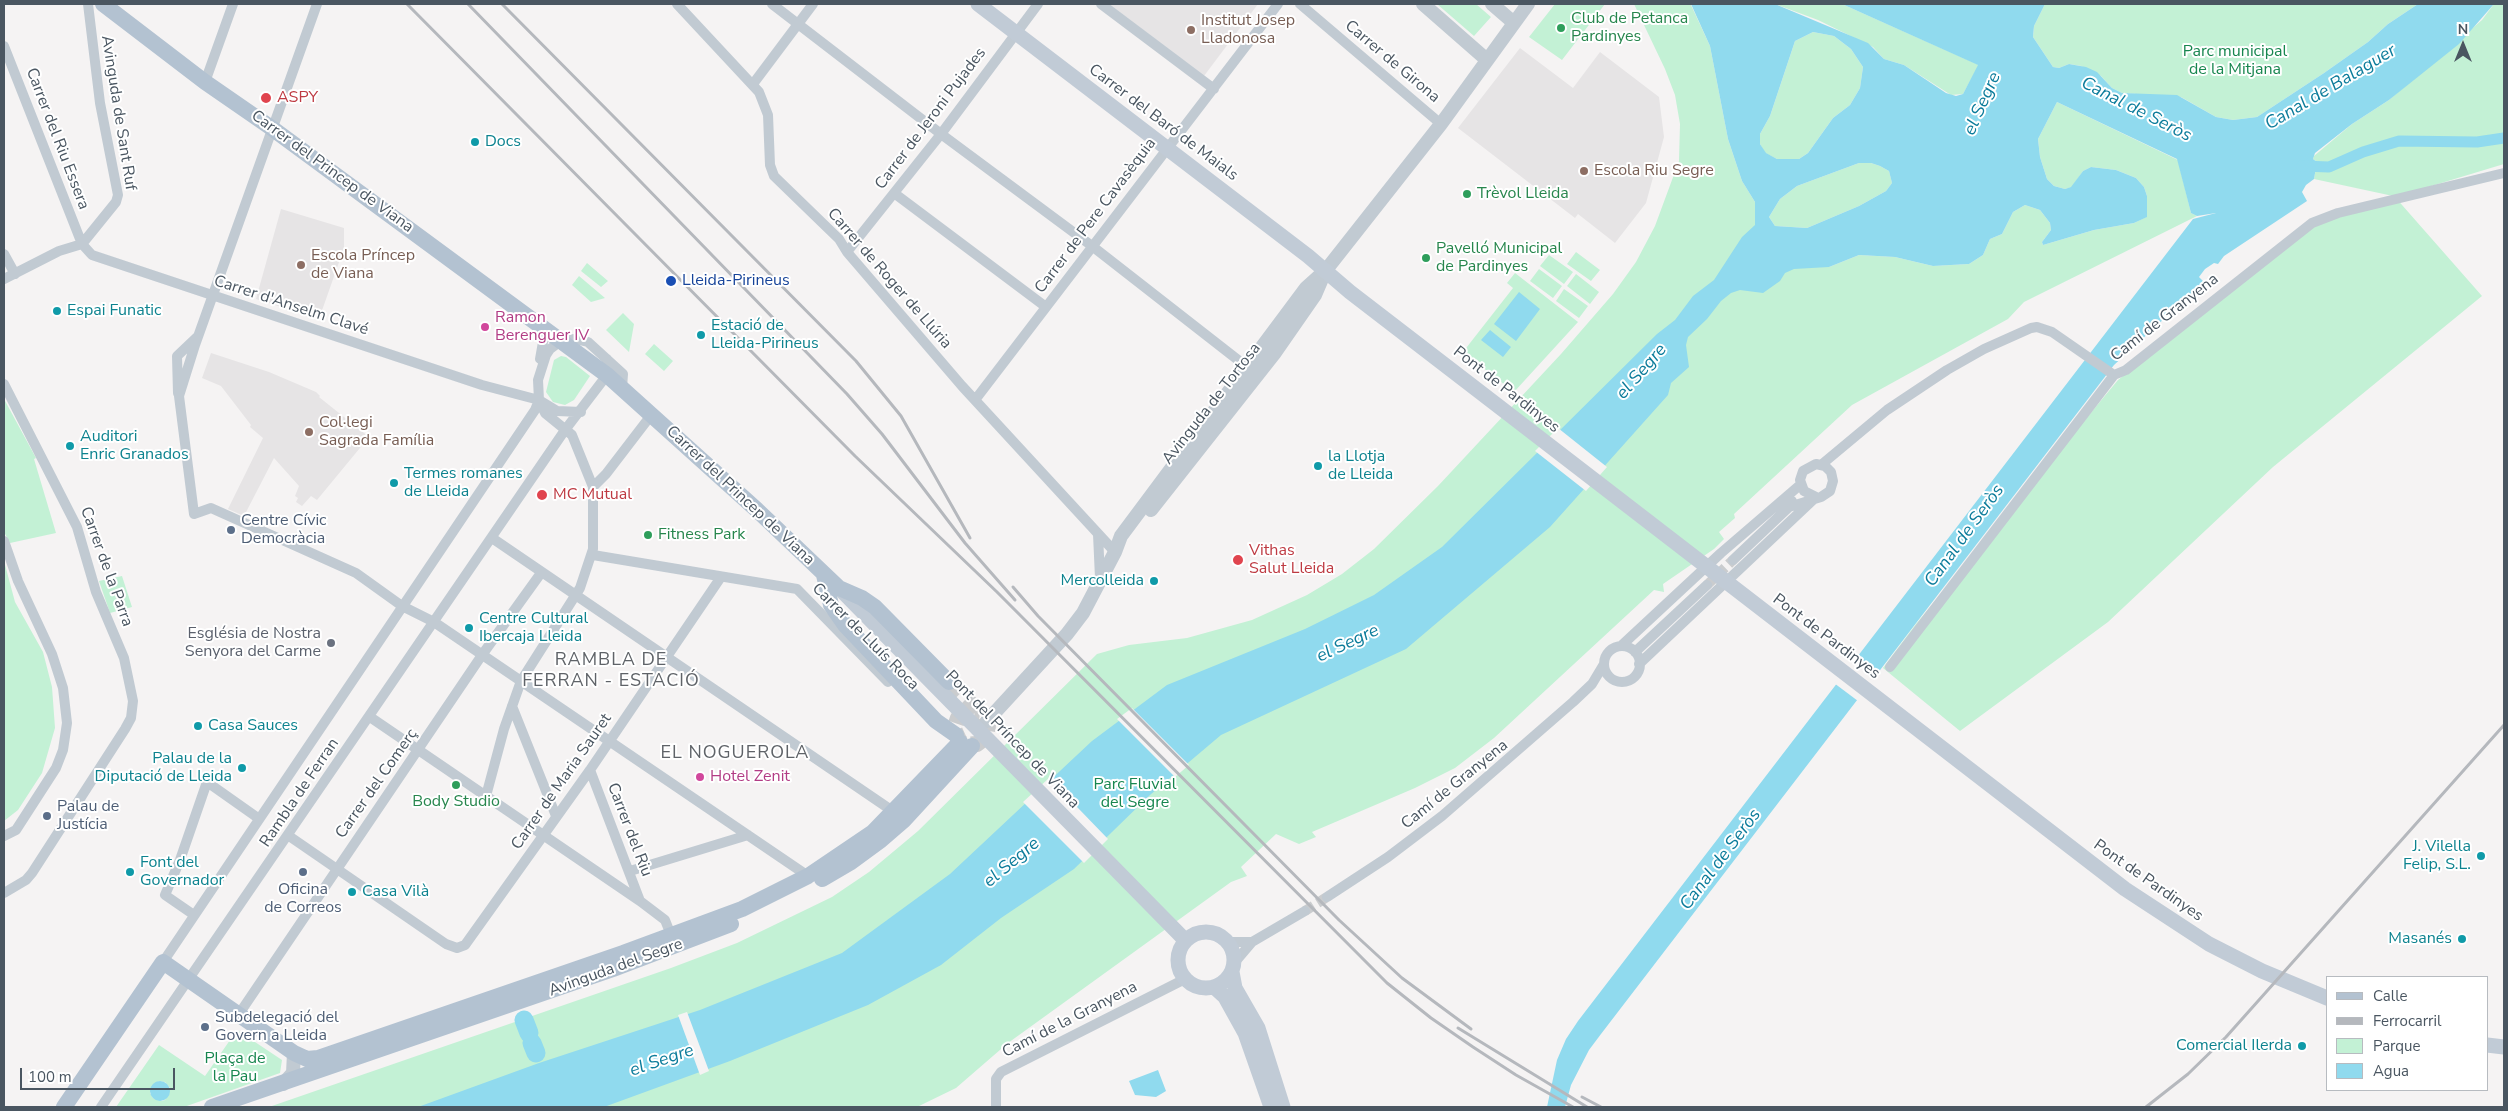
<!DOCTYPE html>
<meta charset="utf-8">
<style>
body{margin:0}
#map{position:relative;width:2508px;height:1111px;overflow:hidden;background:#f5f3f3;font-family:"Nunito Sans",sans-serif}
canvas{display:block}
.frame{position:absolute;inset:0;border:5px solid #4a5661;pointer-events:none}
.legend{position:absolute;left:2326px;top:976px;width:162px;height:115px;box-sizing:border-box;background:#fff;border:1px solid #b7bbc0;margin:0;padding:6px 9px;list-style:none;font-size:15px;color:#4a5661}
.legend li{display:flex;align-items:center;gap:10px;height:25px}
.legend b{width:25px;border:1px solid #b7bbc0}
.north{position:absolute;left:2438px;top:20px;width:50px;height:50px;-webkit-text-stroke:4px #fff;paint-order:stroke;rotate:0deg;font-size:14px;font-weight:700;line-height:20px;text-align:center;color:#4a5661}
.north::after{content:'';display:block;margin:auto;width:18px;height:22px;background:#4a5661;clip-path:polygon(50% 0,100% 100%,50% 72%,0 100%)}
.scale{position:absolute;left:20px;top:1068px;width:155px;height:22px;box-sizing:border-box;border:2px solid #4a5661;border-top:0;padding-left:6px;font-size:15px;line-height:18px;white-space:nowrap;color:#4a5661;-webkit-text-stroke:4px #fff;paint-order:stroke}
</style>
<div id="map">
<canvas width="2508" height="1111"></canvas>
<div class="frame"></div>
<ul class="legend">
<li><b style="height:6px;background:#b3c2d1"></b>Calle</li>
<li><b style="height:6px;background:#b5b8bd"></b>Ferrocarril</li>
<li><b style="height:14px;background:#c3f1d5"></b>Parque</li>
<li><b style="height:14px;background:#90daee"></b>Agua</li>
</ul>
<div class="north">N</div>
<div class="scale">100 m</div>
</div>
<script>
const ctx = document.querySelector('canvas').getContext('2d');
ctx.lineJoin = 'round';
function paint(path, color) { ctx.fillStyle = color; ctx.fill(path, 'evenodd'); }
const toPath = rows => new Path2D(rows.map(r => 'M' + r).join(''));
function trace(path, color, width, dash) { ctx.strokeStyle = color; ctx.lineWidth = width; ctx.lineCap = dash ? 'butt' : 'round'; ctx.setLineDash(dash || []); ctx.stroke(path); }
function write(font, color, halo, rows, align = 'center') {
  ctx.font = font + ' "Nunito Sans",sans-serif'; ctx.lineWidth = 4; ctx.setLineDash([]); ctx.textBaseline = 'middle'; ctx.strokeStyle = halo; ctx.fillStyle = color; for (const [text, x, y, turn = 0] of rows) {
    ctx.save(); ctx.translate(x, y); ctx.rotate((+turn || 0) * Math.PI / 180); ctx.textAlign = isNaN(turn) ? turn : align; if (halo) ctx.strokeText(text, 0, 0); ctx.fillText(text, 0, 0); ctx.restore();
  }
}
paint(toPath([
 [1109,4,1258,4,1204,76],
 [1520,48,1573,88,1600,52,1659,97,1664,137,1646,203,1615,243,1578,214,1575,218,1458,128],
 [281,209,344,228,344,248,319,319,256,299],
 [211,353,269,372,316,392,320,396,319,397,369,437,317,500,311,496,302,506,296,502,298,498,295,496,299,486,274,458,244,516,228,509,263,438,250,427,251,425,221,386,202,378]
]), '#e6e4e5');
paint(toPath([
 [1437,4,1476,4,1491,17,1474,36],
 [1555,4,1605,4,1562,60,1529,37],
 [1634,4,1691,5,1710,46,1728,139,1742,181,1755,202,1755,225,1803,267,1829,267,1859,255,1895,257,1933,266,1969,264,1983,255,1990,239,2002,234,2013,212,2025,205,2040,210,2050,223,2051,230,2042,242,2043,245,2094,230,2134,223,2146,217,2147,196,2144,187,2136,178,2116,170,2091,167,2083,171,2072,187,2065,189,2054,186,2047,179,2040,157,2038,139,2057,102,2178,160,2191,213,2197,216,2024,302,2008,319,1852,405,1734,514,1735,518,1719,532,1724,539,1714,549,1663,584,1664,592,1654,590,1494,738,1455,768,1415,788,1312,832,1316,837,1299,844,1276,834,1241,867,1247,876,1231,882,1008,1043,956,1088,917,1107,269,1107,671,968,737,943,832,897,869,872,918,831,1097,654,1129,645,1187,638,1252,620,1307,595,1342,574,1374,549,1438,486,1561,354,1613,294,1636,262,1655,226,1679,161,1680,124,1675,95,1665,69],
 [1775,4,1842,4,1979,65,1963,94,1951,95,1904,65,1884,59,1873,47,1818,20],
 [2045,4,2418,4,2388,24,2368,42,2324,73,2257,117,2233,120,2216,117,2181,97,2122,93,2112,88,2101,76,2081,66,2069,64,2059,68,2053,67,2033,37,2034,26],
 [2494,4,2504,4,2504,164,2395,197,2482,296,2273,467,2108,622,1960,731,1883,668,1916,624,2118,380,2302,233,2338,213,2393,196,2314,179,2317,162,2313,159,2314,156,2352,124,2389,100,2482,20],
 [1813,32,1834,36,1851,49,1863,67,1860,88,1850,105,1833,118,1808,153,1799,159,1777,159,1765,153,1760,144,1760,134,1770,116,1795,41],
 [1859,163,1871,163,1880,166,1889,171,1892,183,1886,191,1859,206,1807,228,1775,226,1769,217,1780,199,1797,186],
 [1576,252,1600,270,1591,281,1567,264],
 [1549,255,1573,272,1564,284,1540,266],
 [587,263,608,281,601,287,581,271],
 [1539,269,1562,286,1553,298,1530,281],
 [1515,273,1578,322,1514,392,1463,352,1513,288,1507,283],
 [1576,274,1599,292,1590,304,1567,286],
 [579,276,605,298,591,302,572,285],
 [1564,289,1588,306,1579,318,1556,301],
 [623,313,634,324,629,352,606,330],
 [654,344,673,361,664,371,645,354],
 [561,356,566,357,590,376,574,400,565,405,553,402,546,392,554,360],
 [4,399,36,458,34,459,56,533,10,543,4,532],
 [4,561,15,602,43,652,52,687,55,728,42,773,18,810,4,821],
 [122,576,132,607,110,613,99,581],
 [237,1030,282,1060,280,1073,184,1107,116,1107,159,1045,205,1076],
 [159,1081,165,1082,170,1088,165,1100,162,1101,153,1098,150,1093]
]), '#c3f1d5');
paint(toPath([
 [1691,4,1775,4,1868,43,1884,59,1904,65,1946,93,1956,96,1963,94,1978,65,1842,4,2045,4,2034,26,2033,37,2053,67,2059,68,2069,64,2086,67,2097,72,2112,88,2122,93,2177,95,2216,117,2233,120,2257,117,2324,73,2368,42,2388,24,2418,4,2494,4,2459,44,2389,100,2352,124,2315,153,2313,159,2317,162,2314,179,2306,185,2302,192,2307,201,2224,256,2218,264,2214,263,2205,269,2199,277,2204,282,2114,365,1601,1034,1589,1050,1571,1085,1565,1107,1547,1107,1557,1060,1566,1039,1578,1021,2193,219,2216,213,2197,216,2191,213,2177,159,2057,102,2038,139,2040,157,2047,179,2054,186,2065,189,2071,187,2083,171,2091,167,2116,170,2136,178,2144,187,2147,196,2147,217,2134,223,2094,230,2043,245,2042,242,2051,230,2050,223,2040,210,2025,205,2013,212,2002,234,1990,239,1983,255,1969,264,1933,266,1895,257,1859,255,1829,267,1794,269,1785,273,1780,281,1763,293,1740,290,1731,293,1721,301,1707,319,1688,337,1686,345,1689,367,1671,383,1668,395,1550,527,1406,649,1221,735,1150,795,1074,869,1001,918,941,965,868,1005,730,1061,604,1107,418,1107,539,1063,700,1010,842,953,950,874,1092,741,1167,685,1305,629,1374,595,1442,547,1657,334,1675,320,1693,296,1714,280,1742,237,1755,225,1755,202,1742,181,1728,139,1710,46],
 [1813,32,1834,36,1851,49,1863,67,1860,88,1850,105,1833,118,1808,153,1799,159,1777,159,1766,153,1760,144,1760,134,1770,116,1795,41],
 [1859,163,1871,163,1880,166,1889,171,1892,183,1886,191,1859,206,1807,228,1775,226,1769,217,1780,199,1797,186],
 [1519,292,1540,309,1516,341,1494,324],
 [1490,330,1511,347,1503,357,1481,340],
 [1158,1070,1166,1091,1156,1097,1135,1095,1129,1081],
 '150 1091a10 10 0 1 1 20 0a10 10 0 1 1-20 0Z'
]), '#90daee');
paint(toPath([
 [1558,428,1607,467,1586,491,1535,451],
 [1854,657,1877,675,1858,701,1834,683],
 [1132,708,1189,765,1175,777,1117,719],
 [1049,778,1108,839,1084,863,1023,802],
 [687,1012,709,1071,700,1075,678,1015]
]), '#f5f3f3');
trace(toPath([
 [2302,166,2329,167,2363,152,2399,141,2477,142,2504,138]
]), '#90daee', 11);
trace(toPath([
 [524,1020,529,1033],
 [532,1043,536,1053]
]), '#90daee', 19);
trace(toPath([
 [1707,585,1733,560],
 [1305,911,1327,897]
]), '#caccce', 10, [10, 5]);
trace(toPath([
 [949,682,984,717,988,726,986,737,977,744,966,745,960,742,954,729,958,718,968,712,980,714]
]), '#caccce', 16, [16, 8]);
trace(toPath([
 [317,4,195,345,179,396,194,514,211,508,356,573,402,606,434,622,808,876],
 [677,4,759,92,768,115,770,165,774,176,839,239,847,252,962,386,1115,552],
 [772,4,941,134,1092,246,1247,367],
 [1101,4,1214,89],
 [1300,4,1441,124],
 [4,46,82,244,92,255,482,385,539,400,557,411,581,412],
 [205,82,233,4],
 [753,84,813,4],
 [894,193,1046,307],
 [82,244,116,202,118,195,100,103,88,4],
 [847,252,941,134,1038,4],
 [4,254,15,274],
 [4,279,59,251,82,244],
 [537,325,543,342,540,359],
 [4,384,77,527,96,592,124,658,133,701,131,718,125,729,32,873,26,880,4,893],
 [178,393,177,356,197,337],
 [975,400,1278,4],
 [1821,465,1887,410,1947,370,1984,349,2031,328,2037,327,2052,332,2114,375,2126,370,2312,223,2338,213,2504,173],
 [593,487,606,474,652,414],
 [1789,507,1821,497,1830,491,1833,481,1831,472,1825,466,1816,464,1803,471,1800,480,1804,491,1816,497],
 [1098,534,1100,578],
 [492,538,897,814],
 [4,541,18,581,52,654,63,688,67,723,63,750,56,768,16,830,4,836],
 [593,555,797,589,888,682],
 [1733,560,1789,507,1792,501],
 [1621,646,1721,553,1800,485],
 '1604 664a18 18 0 1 1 36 0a18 18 0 1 1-36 0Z',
 [1635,652,1707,585],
 [1639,664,1816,497],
 [1890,667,2114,375],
 [512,706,556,816],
 [370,717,640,901,665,920,673,940],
 [590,770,640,901],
 [486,796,504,729,521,681,580,588,593,549,593,487,572,435,545,413,539,400,538,380,546,355,550,349,562,340,575,339,588,342,623,374,622,388],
 [289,836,446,944,457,948,465,945,590,770,721,577],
 [630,871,748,835],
 [1327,897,1388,857,1442,816,1573,702,1592,684,1604,664],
 [194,915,165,895,180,860,207,782,258,818],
 [1228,942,1252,942],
 [163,962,535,410,539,400],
 [1235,962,1252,942,1305,911],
 [239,1014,482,655,541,573],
 [101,1107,565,430,607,375,607,359],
 [996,1107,996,1079,1001,1072,1185,979]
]), '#c1cad2', 10);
trace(toPath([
 [1423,4,1487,60],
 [1492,4,1514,23],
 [1151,510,1274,354,1315,295,1324,274],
 [987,721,1067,634,1083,613,1115,552,1121,536,1306,288,1326,270,1441,124,1528,4],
 [283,1084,293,1073,294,1053]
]), '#c1cad2', 14);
trace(toPath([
 [978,4,1308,256,1350,292,1506,412,2125,889,2209,944,2262,971,2327,998],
 [839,588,1185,940],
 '1178 960a28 28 0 1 1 56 0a28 28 0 1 1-56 0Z',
 [1232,972,1235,988,1258,1028,1283,1107],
 [1214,987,1225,997,1245,1033,1271,1107],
 [2487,1045,2504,1047]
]), '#c1cbd6', 15);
trace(toPath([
 [103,4,205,82,273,129,607,375,757,510,839,588,862,598,875,607,949,682],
 [824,575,831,605,845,625,936,721,956,735],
 [822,879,851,862,881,840,903,821,972,746],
 [64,1107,163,962,294,1053,307,1059,318,1058,623,953,742,909,808,876,873,832,960,742],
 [212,1107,613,969,731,924]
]), '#b3c2d1', 16);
trace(toPath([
 [407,4,855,456,997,592,1387,983,1431,1018,1473,1047,1516,1075,1573,1107],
 [468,4,847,394,882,434,965,543,1015,600],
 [502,4,856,361,901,416,970,538],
 [1013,587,1038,616,1339,920,1402,978,1471,1029],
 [1458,1028,1587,1107],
 [1582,1097,1601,1107],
 [2146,1107,2188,1074,2226,1037,2504,725]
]), '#b5b8bd', 3);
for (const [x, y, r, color] of [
 [1561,28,5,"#2e9e5b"],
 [1191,30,5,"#8d6e63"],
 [266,98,6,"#e0444e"],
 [475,142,5,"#0f9aa8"],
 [1584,171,5,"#8d6e63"],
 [1467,194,5,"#2e9e5b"],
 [1426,258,5,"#2e9e5b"],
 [301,265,5,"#8d6e63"],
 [671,281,6,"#1a4fb4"],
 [57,311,5,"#0f9aa8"],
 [485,327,5,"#d1479c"],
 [701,335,5,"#0f9aa8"],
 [309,432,5,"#8d6e63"],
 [70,446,5,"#0f9aa8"],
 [1318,466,5,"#0f9aa8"],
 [394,483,5,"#0f9aa8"],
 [542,495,6,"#e0444e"],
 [231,530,5,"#5c6f8a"],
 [648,535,5,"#2e9e5b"],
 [1238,560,6,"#e0444e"],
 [1154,581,5,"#0f9aa8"],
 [469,628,5,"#0f9aa8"],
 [331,643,5,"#6b7280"],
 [198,726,5,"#0f9aa8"],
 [242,768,5,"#0f9aa8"],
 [700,777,5,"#d1479c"],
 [456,785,5,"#2e9e5b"],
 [47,816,5,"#5c6f8a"],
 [2481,856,5,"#0f9aa8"],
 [130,872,5,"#0f9aa8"],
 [303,872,5,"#5c6f8a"],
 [352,892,5,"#0f9aa8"],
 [2462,939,5,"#0f9aa8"],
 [205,1027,5,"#5c6f8a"],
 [2302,1046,5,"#0f9aa8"]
]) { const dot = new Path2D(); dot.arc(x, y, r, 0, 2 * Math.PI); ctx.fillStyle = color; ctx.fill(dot); trace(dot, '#fff', 2); }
write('16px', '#27864d', '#fff', [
 ["Club de Petanca",1571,19],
 ["Pardinyes",1571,37],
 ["Trèvol Lleida",1477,194],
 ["Pavelló Municipal",1436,249],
 ["de Pardinyes",1436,267],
 ["Fitness Park",658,535],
 ["Body Studio",456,802,"center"]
], 'left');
write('16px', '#785e54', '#fff', [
 ["Institut Josep",1201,21],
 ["Lladonosa",1201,39],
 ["Escola Riu Segre",1594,171],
 ["Escola Príncep",311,256],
 ["de Viana",311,274],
 ["Col·legi",319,423],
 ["Sagrada Família",319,441]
], 'left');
write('16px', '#17864f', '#fff', [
 ["Parc municipal",2235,52],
 ["de la Mitjana",2235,70],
 ["Parc Fluvial",1135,785],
 ["del Segre",1135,803],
 ["Plaça de",235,1059],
 ["la Pau",235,1077]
]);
write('16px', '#4a5661', '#fff', [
 ["Carrer de Girona",1392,62,40],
 ["Avinguda de Sant Ruf",118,113,81],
 ["Carrer de Jeroni Pujades",931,119,-53],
 ["Carrer del Baró de Maials",1163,123,37],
 ["Carrer del Riu Essera",57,139,69],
 ["Carrer del Princep de Viana",332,172,36],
 ["Carrer de Pere Cavasèquia",1096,216,-53],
 ["Carrer de Roger de Llúria",889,279,49],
 ["Carrer d'Anselm Clavé",291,306,18],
 ["Camí de Granyena",2165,318,-38],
 ["Pont de Pardinyes",1506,390,38],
 ["Avinguda de Tortosa",1212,404,-52],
 ["Carrer del Princep de Viana",740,496,43],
 ["Carrer de la Parra",106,567,70],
 ["Carrer de Lluís Roca",865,637,45],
 ["Pont de Pardinyes",1826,637,37],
 ["Pont del Príncep de Viana",1012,740,46],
 ["Carrer de Maria Sauret",562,782,-55],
 ["Carrer del Comerç",377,784,-55],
 ["Camí de Granyena",1455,785,-39],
 ["Rambla de Ferran",300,793,-56],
 ["Carrer del Riu",629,830,69],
 ["Pont de Pardinyes",2148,881,35],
 ["Avinguda del Segre",616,968,-20],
 ["Camí de la Granyena",1070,1020,-27]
]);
write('16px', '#be3a42', '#fff', [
 ["ASPY",277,98],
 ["MC Mutual",553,495],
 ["Vithas",1249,551],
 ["Salut Lleida",1249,569]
], 'left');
write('16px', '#0d838f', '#fff', [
 ["Docs",485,142],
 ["Espai Funatic",67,311],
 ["Estació de",711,326],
 ["Lleida-Pirineus",711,344],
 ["Auditori",80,437],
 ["Enric Granados",80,455],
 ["la Llotja",1328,457],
 ["de Lleida",1328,475],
 ["Termes romanes",404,474],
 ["de Lleida",404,492],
 ["Mercolleida",1144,581,"right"],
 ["Centre Cultural",479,619],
 ["Ibercaja Lleida",479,637],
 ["Casa Sauces",208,726],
 ["Palau de la",232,759,"right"],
 ["Diputació de Lleida",232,777,"right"],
 ["J. Vilella",2471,847,"right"],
 ["Felip, S.L.",2471,865,"right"],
 ["Font del",140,863],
 ["Governador",140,881],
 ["Casa Vilà",362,892],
 ["Masanés",2452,939,"right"],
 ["Comercial Ilerda",2292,1046,"right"]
], 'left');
write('16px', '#164399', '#fff', [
 ["Lleida-Pirineus",682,281]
], 'left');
write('16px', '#b23c85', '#fff', [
 ["Ramon",495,318],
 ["Berenguer IV",495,336],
 ["Hotel Zenit",710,777]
], 'left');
write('16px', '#4e5e75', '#fff', [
 ["Centre Cívic",241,521],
 ["Democràcia",241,539],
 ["Palau de",57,807],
 ["Justícia",57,825],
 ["Oficina",303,890,"center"],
 ["de Correos",303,908,"center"],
 ["Subdelegació del",215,1018],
 ["Govern a Lleida",215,1036]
], 'left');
write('16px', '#5b616d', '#fff', [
 ["Església de Nostra",321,634],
 ["Senyora del Carme",321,652]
], 'right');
write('italic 18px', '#0c7c9b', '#fff', [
 ["Canal de Balaguer",2331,88,-31],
 ["el Segre",1983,104,-66],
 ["Canal de Seròs",2136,110,27],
 ["el Segre",1642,372,-49],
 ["Canal de Seròs",1965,536,-54],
 ["el Segre",1348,644,-25],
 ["Canal de Seròs",1721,860,-53],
 ["el Segre",1012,863,-40],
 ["el Segre",662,1061,-19]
]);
ctx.letterSpacing = '1px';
write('18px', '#5f6368', '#fff', [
 ["RAMBLA DE",611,661],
 ["FERRAN - ESTACIÓ",611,682],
 ["EL NOGUEROLA",735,754]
]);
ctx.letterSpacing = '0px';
</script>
